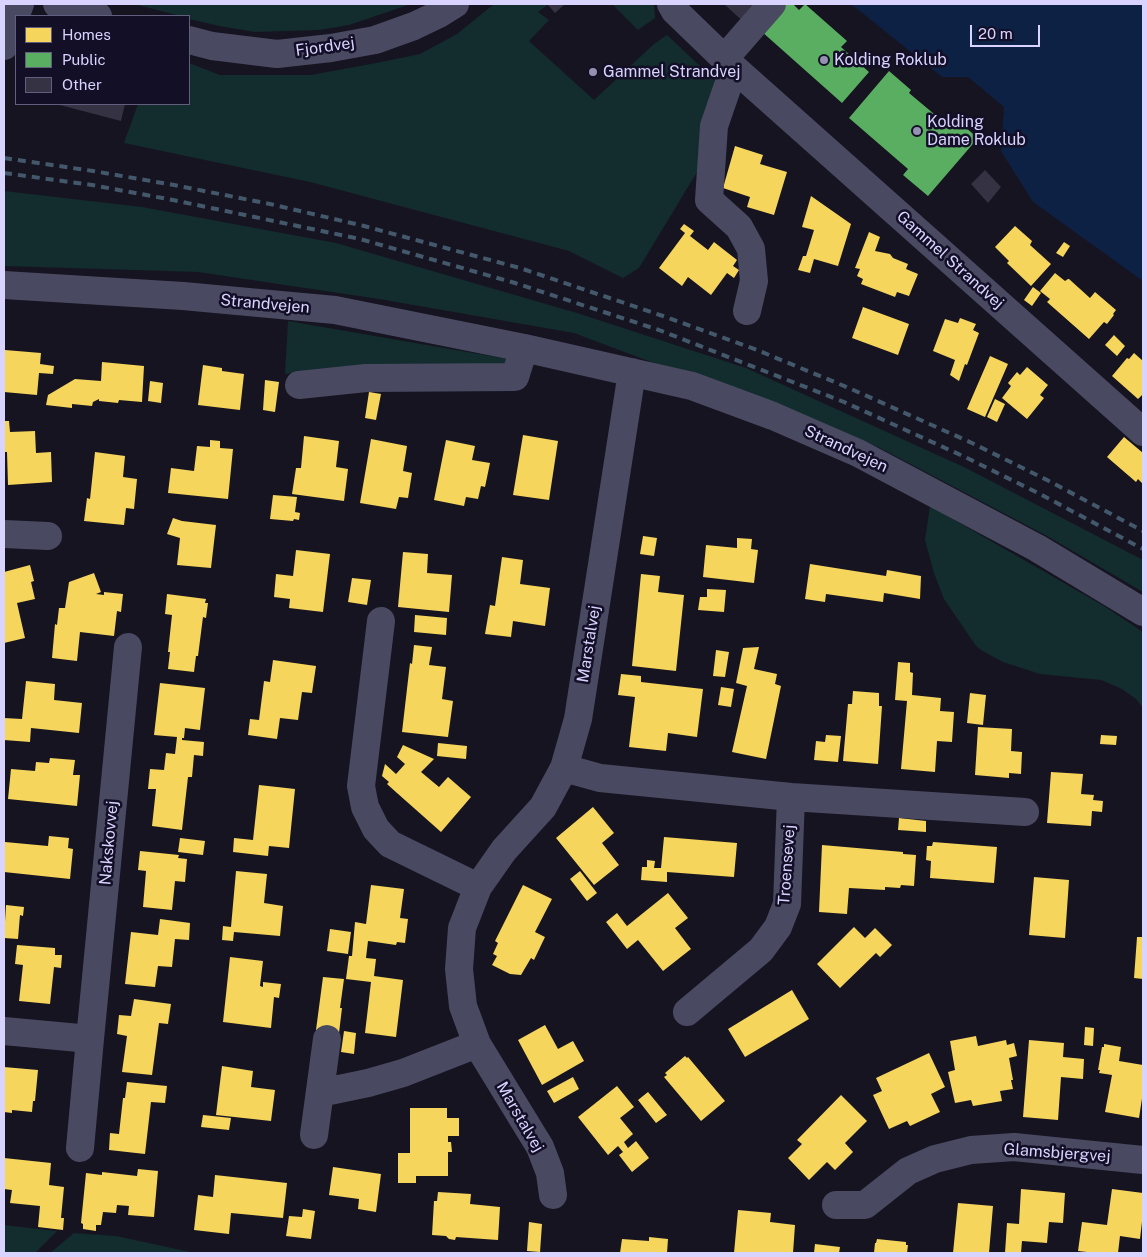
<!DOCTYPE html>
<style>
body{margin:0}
#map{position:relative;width:1147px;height:1257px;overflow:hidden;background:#161421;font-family:"Public Sans",sans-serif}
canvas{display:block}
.frame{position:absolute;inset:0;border:5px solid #d9d4ff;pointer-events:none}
.legend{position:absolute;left:15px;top:15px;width:175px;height:90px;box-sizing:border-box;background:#130f26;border:1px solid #625e7d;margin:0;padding:6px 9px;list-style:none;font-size:15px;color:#d9d4ff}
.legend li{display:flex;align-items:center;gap:10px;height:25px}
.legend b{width:25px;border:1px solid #625e7d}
.scale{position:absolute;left:970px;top:25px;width:70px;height:22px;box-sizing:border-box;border:2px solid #d9d4ff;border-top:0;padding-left:6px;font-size:15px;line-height:18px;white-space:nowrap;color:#d9d4ff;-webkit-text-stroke:4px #130f26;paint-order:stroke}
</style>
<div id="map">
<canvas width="1147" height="1257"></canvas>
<div class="frame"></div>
<ul class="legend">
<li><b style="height:14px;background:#f6d55c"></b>Homes</li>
<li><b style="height:14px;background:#5aae61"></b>Public</li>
<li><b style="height:14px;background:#343243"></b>Other</li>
</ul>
<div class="scale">20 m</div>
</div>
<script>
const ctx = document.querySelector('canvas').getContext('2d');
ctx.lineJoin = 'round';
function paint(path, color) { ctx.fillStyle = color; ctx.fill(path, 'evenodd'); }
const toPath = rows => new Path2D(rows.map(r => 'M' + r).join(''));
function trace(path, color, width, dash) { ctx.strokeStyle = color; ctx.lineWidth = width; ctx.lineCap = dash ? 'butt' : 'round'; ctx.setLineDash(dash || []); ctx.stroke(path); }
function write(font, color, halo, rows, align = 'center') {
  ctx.font = font + ' "Public Sans",sans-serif'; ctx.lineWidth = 5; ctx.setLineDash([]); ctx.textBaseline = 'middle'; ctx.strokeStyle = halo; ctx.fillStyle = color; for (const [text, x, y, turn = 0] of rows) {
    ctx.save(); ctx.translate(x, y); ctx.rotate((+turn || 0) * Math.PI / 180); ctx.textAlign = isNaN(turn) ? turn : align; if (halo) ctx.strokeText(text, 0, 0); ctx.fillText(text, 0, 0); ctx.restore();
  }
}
paint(toPath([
 [134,4,411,4,349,25,319,30,255,32,219,26,189,19,189,16,180,16],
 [494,4,549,4,538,12,549,20,529,41,594,100,654,44,667,35,716,81,697,172,639,268,623,278,569,251,310,182,124,143,138,104,189,104,189,63,220,75,311,75,376,63,420,54,457,34],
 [612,4,654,4,655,18,638,30],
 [4,191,142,207,336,243,577,313,746,368,966,468,1143,560,1143,592,1047,536,880,448,574,333,379,299,198,272,4,266],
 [288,321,508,359,501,367,309,370,285,374],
 [930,506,1104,606,1143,632,1143,708,1136,699,1122,689,1101,680,1040,674,1003,662,981,650,976,646,944,599,934,573,925,540],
 [4,1225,56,1231,57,1231,35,1253,4,1253],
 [74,1233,116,1236,195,1253,50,1253]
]), '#132c2d');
paint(toPath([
 [851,4,1143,4,1143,281,1033,202,1001,151,1004,107,968,77,942,77]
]), '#0d2144');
paint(toPath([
 [735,146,763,155,760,164,787,172,774,215,747,207,750,197,723,188],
 [811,196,851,224,838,266,814,259,810,273,798,270,803,256,806,256,814,230,802,227],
 [684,224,694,231,690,236,708,250,714,242,737,260,733,266,739,270,734,278,727,273,711,295,688,277,682,286,659,268,685,233,680,229],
 [1015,226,1032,241,1030,245,1051,264,1031,286,1007,263,1009,261,995,247],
 [869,232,880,237,875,251,890,254,893,258,908,264,906,269,918,274,909,296,897,292,895,297,861,284,863,279,857,276,860,269,855,268],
 [1064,242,1070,246,1063,257,1056,253],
 [1055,273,1065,281,1068,279,1069,279,1090,298,1095,292,1116,310,1113,314,1114,315,1107,324,1104,322,1089,339,1047,302,1050,299,1040,291],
 [1033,287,1041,293,1032,306,1024,300],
 [863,307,909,324,898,355,852,338],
 [960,318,976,324,973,330,979,333,967,365,965,364,959,381,950,375,955,360,933,351,945,319,958,323],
 [1114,335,1125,346,1117,356,1105,345],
 [5,350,41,353,40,364,54,366,53,374,39,373,37,395,4,392],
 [1134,353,1143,361,1143,394,1138,399,1112,376,1127,358,1129,359],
 [990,356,1008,364,985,417,967,409],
 [102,362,144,366,142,402,119,400,118,403,99,401,99,399,93,402,92,406,72,404,72,408,46,405,48,395,75,379,101,381],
 [203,365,222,368,222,371,244,374,240,410,198,405],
 [1027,367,1048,385,1040,395,1044,398,1027,419,1002,398,1011,386,1008,383,1017,372,1020,375],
 [265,380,279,382,275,412,263,410],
 [150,381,163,383,161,403,148,401],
 [369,392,381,394,376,420,365,418],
 [995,399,1005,404,997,422,987,417],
 [4,421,9,421,10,432,35,431,36,453,51,452,52,482,8,485,7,452,4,452],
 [523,435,558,441,549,500,513,495],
 [304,436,339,441,336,467,348,469,344,501,292,494,296,468,301,468],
 [1124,437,1143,453,1143,484,1138,479,1136,482,1107,457],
 [371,439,407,446,403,471,412,473,408,498,399,497,396,509,360,503],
 [210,440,220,441,220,448,233,449,228,499,168,493,171,468,194,471,197,446,210,447],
 [446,440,475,446,472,460,490,463,485,487,481,486,478,499,466,497,464,506,434,500],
 [95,452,125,456,123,477,137,479,134,509,126,508,124,525,84,521,87,498,90,499],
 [273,495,297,497,295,512,300,513,299,520,294,519,293,521,270,519],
 [173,518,182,521,216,525,211,568,177,565,180,538,167,534],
 [643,536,657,538,654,556,640,554],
 [737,538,752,539,751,549,758,550,754,583,703,577,706,545,737,548],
 [296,550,330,554,323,612,289,608,290,599,274,597,276,574,293,576],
 [403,552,428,554,427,573,452,575,449,612,398,607],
 [502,557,523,560,520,584,550,588,545,626,513,621,511,637,485,634,490,605,495,606],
 [810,564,886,576,887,570,921,576,920,599,884,593,883,602,826,594,825,602,805,599],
 [30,565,34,581,31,582,35,599,17,603,25,638,4,643,4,572],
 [94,573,101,592,96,594,104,595,104,592,123,594,121,612,117,611,114,636,80,632,77,661,52,658,55,624,57,625,59,608,65,608,69,582],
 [641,574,660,576,658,592,684,595,676,671,632,666],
 [352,578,371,580,367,605,348,602],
 [707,589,726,590,724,612,698,610,700,597,707,597],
 [167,594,206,599,205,603,208,603,206,618,203,617,198,656,196,656,194,672,168,669,170,652,168,652,172,615,165,614],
 [415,615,447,618,446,635,414,632],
 [414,645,432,647,429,665,446,667,442,699,453,701,448,737,402,732,410,663,412,664],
 [759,647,754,669,777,674,775,684,781,686,766,759,732,752,747,686,736,683,743,648],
 [716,650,729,652,725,677,713,676],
 [273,660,316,666,312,693,302,692,298,720,280,718,277,739,248,735,250,719,259,720,264,681,270,682],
 [898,662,910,663,910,672,913,673,912,695,941,698,940,711,954,712,952,742,937,741,935,772,901,769,907,701,895,700],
 [621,674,641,676,641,682,703,689,697,737,668,733,666,751,629,747,635,697,618,695],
 [26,681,55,684,54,700,82,703,79,733,31,728,30,742,4,740,4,718,22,719],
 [160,683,205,688,200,730,185,728,184,738,182,738,182,740,204,742,203,756,194,755,192,777,188,777,182,830,152,826,156,789,148,789,150,769,164,770,166,753,175,754,177,737,154,735],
 [721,687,734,689,731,707,718,705],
 [853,691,879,693,879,706,882,706,878,764,843,761,848,704,852,704],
 [970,693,986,695,983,725,967,723],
 [978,727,1012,729,1011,751,1022,752,1021,774,1009,773,1009,778,975,775],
 [826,735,841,736,838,762,814,760,816,741,825,742],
 [1101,735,1117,736,1116,745,1100,744],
 [438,743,467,746,466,759,437,756],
 [403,745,434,759,421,772,439,787,448,777,471,797,441,832,397,793,387,784,389,782,382,776,385,764,396,774,405,764,397,757],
 [50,758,75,760,73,775,80,775,77,806,8,799,11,769,35,771,36,762,49,763],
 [1051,772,1083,774,1081,794,1094,795,1093,800,1103,801,1102,812,1092,811,1091,826,1047,823],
 [259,785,295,789,289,848,269,846,268,856,233,852,234,838,253,840],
 [593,807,614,833,602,843,619,865,594,885,556,838],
 [899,818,926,821,926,832,898,830],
 [49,836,69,838,68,848,73,849,70,879,4,872,5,842,48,846],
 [664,837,737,843,734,877,667,872,667,882,641,880,642,867,647,867,647,860,655,861,654,868,661,868],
 [180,838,205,841,203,855,178,852],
 [933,842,997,847,994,883,930,878,931,861,926,860,927,846,932,846],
 [822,845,903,852,903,854,916,855,914,886,901,885,900,888,885,887,885,890,849,888,847,914,819,912],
 [140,851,179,855,178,858,187,859,185,882,175,881,172,910,143,907,146,871,138,870],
 [236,871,267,874,264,903,283,906,280,936,234,932,233,941,222,940,223,926,231,927],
 [580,871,597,893,587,901,570,879],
 [1034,877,1069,880,1065,938,1029,935],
 [371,885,404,889,400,918,408,919,405,943,397,942,396,945,368,941,366,958,376,959,374,976,403,980,396,1037,365,1033,371,982,346,979,349,956,352,956,355,922,366,924],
 [523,885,552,899,535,932,545,937,534,960,531,958,521,975,510,974,492,965,497,956,493,954,498,943,495,941],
 [668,893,688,918,675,928,691,949,663,971,638,940,627,949,606,922,617,913,627,926],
 [6,905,24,907,23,916,20,915,18,939,4,938],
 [160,919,190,923,189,940,175,939,172,967,158,966,155,987,125,984,131,932,158,935],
 [854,927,865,938,875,928,892,945,880,957,876,953,840,988,817,964],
 [330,929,351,932,348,954,327,951],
 [1137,937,1143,937,1143,979,1134,978],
 [17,945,55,948,55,955,62,955,61,968,54,967,50,1004,19,1001,23,965,15,964],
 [230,957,263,961,260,986,263,987,263,982,281,984,279,998,274,997,271,1028,223,1022],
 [323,977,344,979,340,1008,342,1008,339,1033,316,1030],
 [792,990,809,1019,745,1057,728,1029],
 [134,999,171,1004,168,1024,159,1023,152,1075,122,1072,127,1036,117,1034,119,1015,131,1016],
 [545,1025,558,1049,573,1041,584,1061,542,1085,518,1040],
 [1085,1027,1094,1028,1093,1046,1084,1045],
 [344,1031,356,1033,354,1054,341,1052],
 [976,1036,978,1046,1006,1040,1007,1045,1014,1043,1017,1056,1009,1058,1013,1080,1011,1080,1013,1089,1000,1091,1002,1101,973,1106,971,1100,955,1103,948,1072,955,1070,950,1041],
 [1029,1040,1064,1043,1063,1057,1084,1059,1083,1079,1061,1077,1058,1120,1023,1117],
 [1104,1044,1121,1047,1119,1061,1143,1065,1143,1092,1139,1118,1105,1112,1112,1075,1099,1073,1100,1070,1098,1070,1102,1047,1104,1047],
 [929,1053,945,1087,931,1094,940,1112,910,1126,907,1121,889,1129,873,1095,882,1091,876,1078],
 [685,1056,687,1058,688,1057,725,1101,701,1121,664,1077,667,1075,665,1073],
 [222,1066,253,1071,251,1087,275,1090,271,1121,216,1115],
 [4,1067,38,1070,35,1101,33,1101,32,1112,12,1110,12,1113,4,1112],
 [573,1077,579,1089,554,1103,547,1091],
 [127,1082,167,1086,165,1103,151,1102,145,1154,109,1150,110,1133,119,1134,123,1098,125,1098],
 [617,1086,634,1107,620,1118,633,1134,624,1142,628,1148,636,1141,649,1158,632,1172,619,1155,623,1152,618,1146,608,1155,578,1117],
 [648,1092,667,1115,656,1123,638,1100],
 [841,1095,867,1121,845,1143,853,1152,835,1170,827,1162,809,1180,788,1158,802,1144,797,1140],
 [410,1108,447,1108,447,1118,459,1118,459,1136,448,1136,448,1142,451,1142,452,1152,448,1152,448,1176,416,1176,416,1183,398,1183,398,1153,410,1153],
 [203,1115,231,1118,229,1130,201,1127],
 [4,1158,51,1163,49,1185,64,1187,61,1218,64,1218,63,1230,38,1227,40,1206,10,1203,12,1190,4,1189],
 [333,1167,381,1174,376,1212,358,1209,359,1199,329,1195],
 [138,1169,158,1171,154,1217,128,1215,129,1206,117,1205,116,1213,103,1212,101,1225,96,1225,96,1231,83,1229,83,1224,81,1223,86,1173,102,1175,102,1172,137,1176],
 [215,1175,287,1183,283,1218,231,1213,229,1234,194,1230,198,1195,213,1197],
 [1021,1189,1065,1193,1063,1223,1049,1222,1047,1243,1022,1241,1021,1253,1005,1253,1007,1223,1019,1224],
 [1112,1189,1143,1193,1143,1213,1140,1239,1120,1236,1118,1253,1096,1253,1078,1251,1082,1222,1107,1225],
 [438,1192,471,1194,470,1204,500,1207,498,1240,456,1237,455,1240,449,1239,446,1236,432,1235,434,1201,437,1201],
 [958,1203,993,1206,989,1253,953,1253],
 [303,1209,315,1211,311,1239,286,1236,289,1216,302,1217],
 [738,1210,771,1213,770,1222,795,1225,793,1253,734,1253],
 [529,1222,542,1224,540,1252,527,1251],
 [649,1237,668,1239,667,1253,620,1253,622,1239,649,1241],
 [877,1239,906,1242,906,1245,908,1245,907,1253,874,1253,875,1243,876,1243],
 [815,1244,840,1247,839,1253,814,1253]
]), '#f6d55c');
paint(toPath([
 [786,4,793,4,799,10,805,4,847,41,841,47,869,72,842,103,761,31],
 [889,71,911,90,909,93,946,124,953,117,978,138,928,196,903,175,908,169,849,118]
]), '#5aae61');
paint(toPath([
 [547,4,565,4,555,13],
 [724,4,766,4,747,25],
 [56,104,125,104,121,121],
 [985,170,1001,187,988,203,971,184]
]), '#343243');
trace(toPath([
 [57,4,98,16],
 [671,4,675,11,734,68,1143,432],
 [189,40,212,46,277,54,331,48,375,40,414,26,439,14,455,4],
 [4,46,20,4],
 [724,59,772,4],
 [734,68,714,126,709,200,739,227,751,249,754,281,747,311],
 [4,285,183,296,335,310,524,348,692,386,773,416,858,453,1037,548,1143,612],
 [299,385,366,378,515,377,524,348],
 [4,534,48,536],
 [381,621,361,786,365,807,376,829,390,844,478,887],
 [564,768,600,778,791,797,1025,812],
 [687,1012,761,950,778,927,787,904,791,797],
 [4,1031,90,1039,128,647],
 [320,1093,368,1083,403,1073,477,1044],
 [314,1135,327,1039],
 [80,1148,90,1039],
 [553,1195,550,1173,540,1147,477,1044,463,1006,459,969,462,928,478,887,504,850,543,807,564,768,578,719,632,372],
 [836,1205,865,1205,908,1171,935,1159,971,1150,1014,1147,1143,1160]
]), '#4a4962', 28);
trace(toPath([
 [4,158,93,171,174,185,270,204,364,226,520,268,663,316,757,350,849,388,972,443,1047,480,1143,531],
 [4,173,92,185,173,200,360,239,515,283,659,330,844,402,965,457,1040,494,1143,549]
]), '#43596b', 4, [8, 6]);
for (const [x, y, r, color] of [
 [824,60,5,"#9591b1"],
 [593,72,5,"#9591b1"],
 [917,131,5,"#9591b1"]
]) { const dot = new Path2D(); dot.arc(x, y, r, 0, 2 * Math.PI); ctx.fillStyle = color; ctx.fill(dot); trace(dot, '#130f26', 2); }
write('16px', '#d9d4ff', '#130f26', [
 ["Fjordvej",325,47,-8],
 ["Gammel Strandvej",950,260,42],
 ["Strandvejen",265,304,5],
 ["Strandvejen",846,449,25],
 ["Marstalvej",589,644,-81],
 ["Nakskovvej",109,843,-85],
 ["Troensevej",787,865,-86],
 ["Marstalvej",520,1117,60],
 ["Glamsbjergvej",1057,1153,4]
]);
write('16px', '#d9d4ff', '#130f26', [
 ["Kolding Roklub",834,60],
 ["Gammel Strandvej",603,72],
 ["Kolding",927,122],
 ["Dame Roklub",927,140]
], 'left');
</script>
